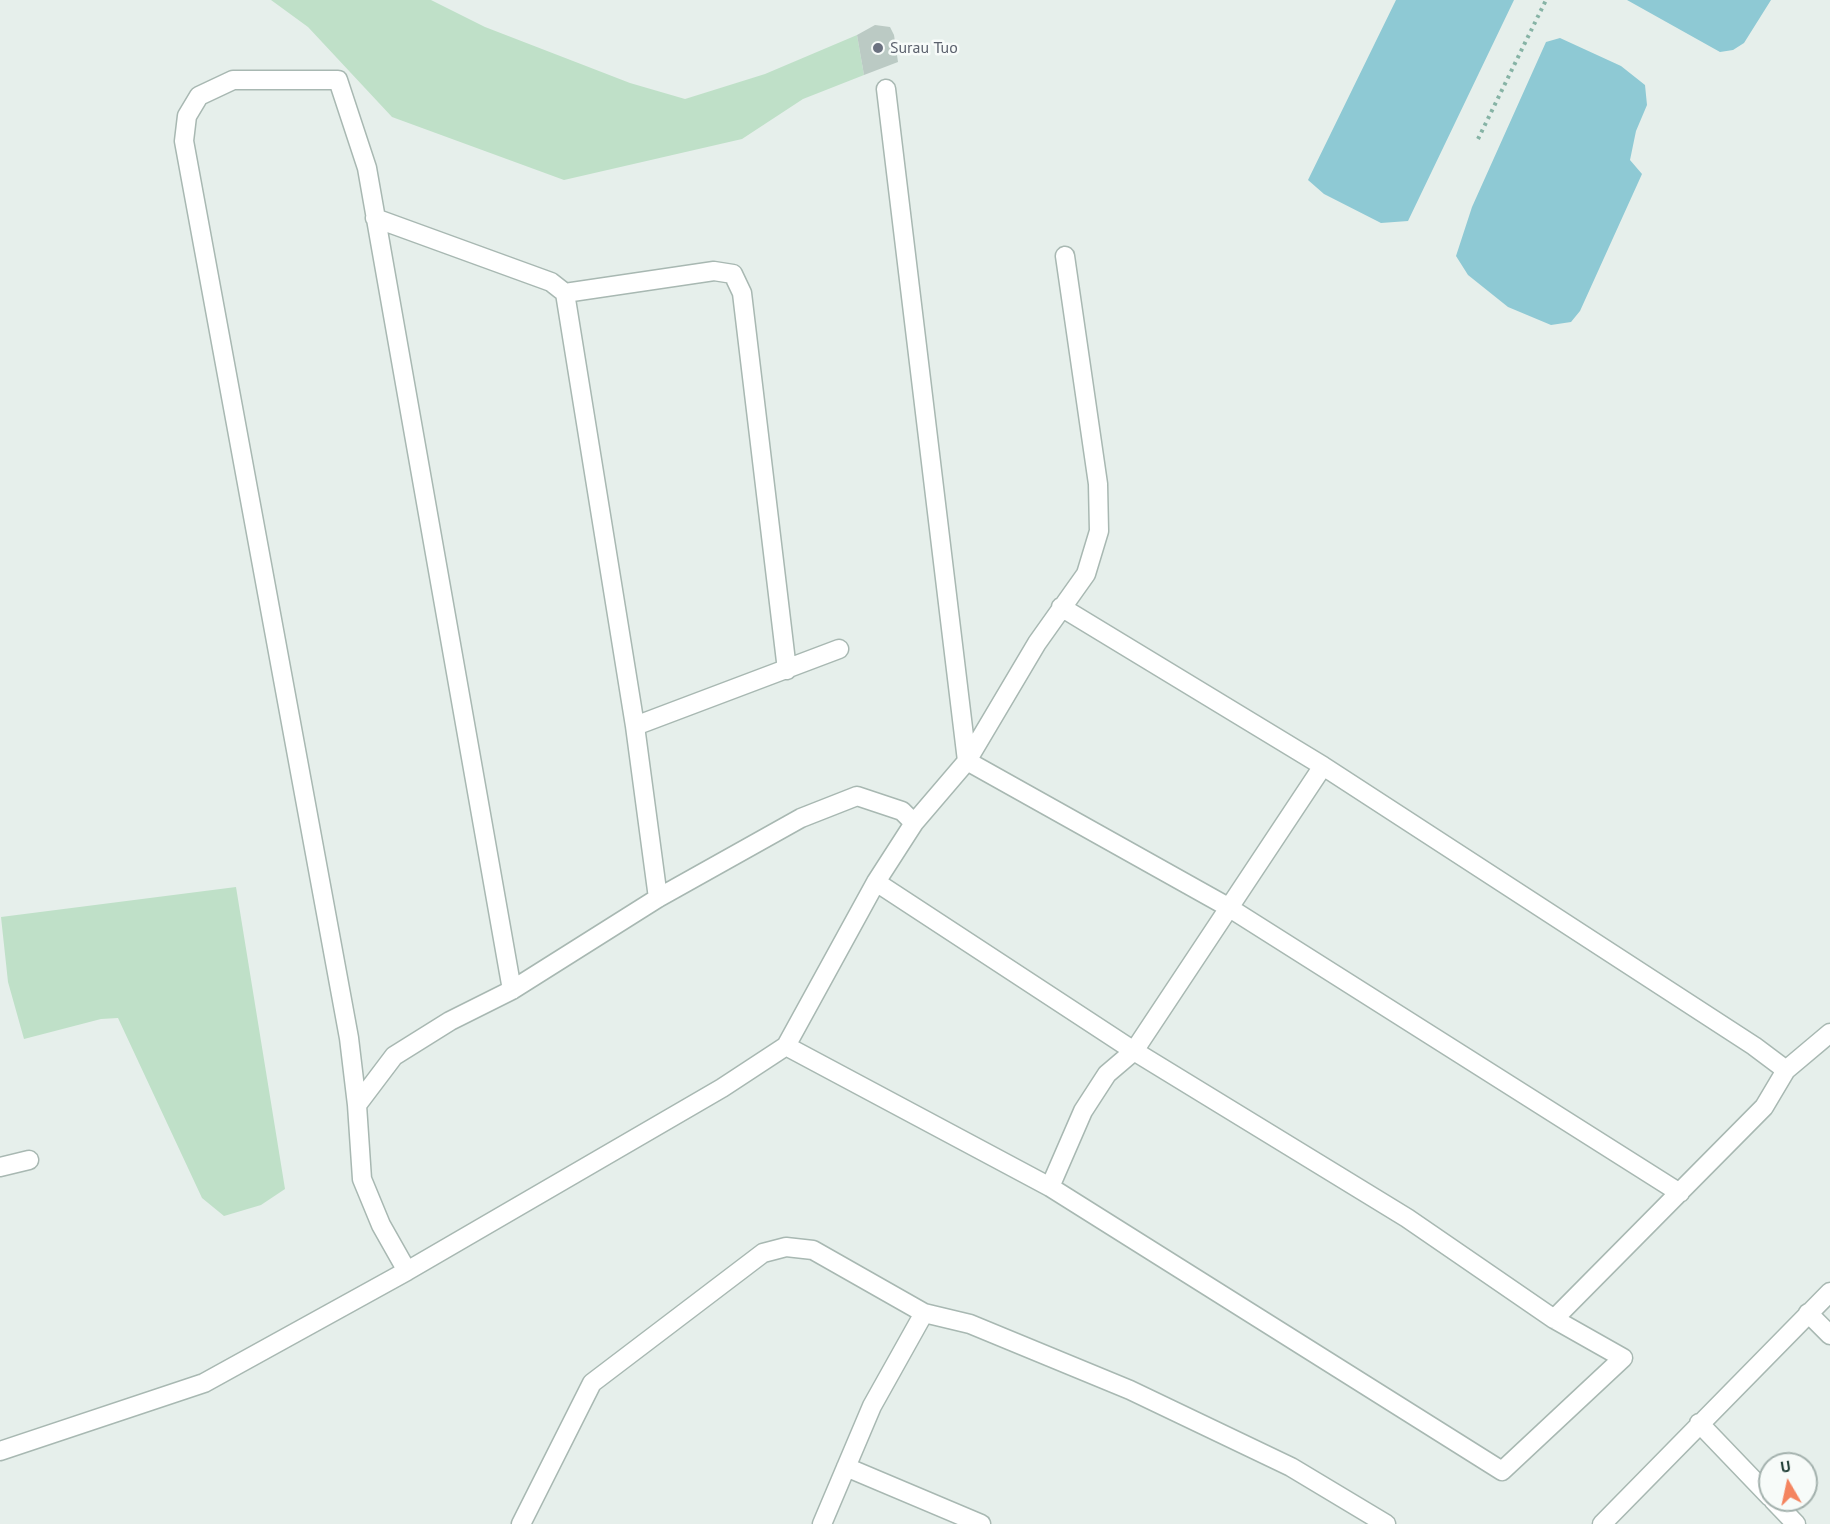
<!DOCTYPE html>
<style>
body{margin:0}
#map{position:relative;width:1830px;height:1524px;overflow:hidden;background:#e6efeb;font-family:"PT Sans",sans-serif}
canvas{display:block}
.north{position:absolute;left:1758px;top:1452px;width:60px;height:60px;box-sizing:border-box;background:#f7fbf9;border:2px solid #a3b1ad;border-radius:50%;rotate:351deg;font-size:16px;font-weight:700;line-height:24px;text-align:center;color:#24423a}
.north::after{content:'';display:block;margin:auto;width:21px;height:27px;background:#f4845f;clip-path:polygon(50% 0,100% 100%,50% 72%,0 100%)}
</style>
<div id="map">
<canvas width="1830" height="1524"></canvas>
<div class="north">U</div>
</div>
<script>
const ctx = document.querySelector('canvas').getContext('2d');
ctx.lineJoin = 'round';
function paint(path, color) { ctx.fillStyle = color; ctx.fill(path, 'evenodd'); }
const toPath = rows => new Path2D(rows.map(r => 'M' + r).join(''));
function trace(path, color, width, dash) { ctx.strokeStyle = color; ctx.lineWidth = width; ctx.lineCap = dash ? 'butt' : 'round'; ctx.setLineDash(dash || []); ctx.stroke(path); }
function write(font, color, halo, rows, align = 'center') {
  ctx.font = font + ' "PT Sans",sans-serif'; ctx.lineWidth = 5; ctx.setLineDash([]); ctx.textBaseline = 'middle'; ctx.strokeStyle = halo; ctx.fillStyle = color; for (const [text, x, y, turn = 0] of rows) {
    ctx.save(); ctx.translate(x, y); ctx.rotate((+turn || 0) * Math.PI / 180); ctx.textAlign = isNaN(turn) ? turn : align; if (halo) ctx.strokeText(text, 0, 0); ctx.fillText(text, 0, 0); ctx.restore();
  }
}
paint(toPath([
 [271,0,431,0,485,27,630,83,685,99,765,74,857,35,864,75,803,99,742,139,564,180,392,117,308,27],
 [236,887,285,1189,261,1205,224,1216,202,1198,118,1018,101,1019,24,1039,8,982,1,917]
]), '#bfe0c8');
paint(toPath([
 [1396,0,1514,0,1408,221,1381,223,1324,194,1308,180],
 [1627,0,1771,0,1744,43,1733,50,1720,52],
 [1560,38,1621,66,1645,85,1647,105,1636,131,1630,160,1642,174,1580,311,1571,322,1551,325,1508,307,1468,275,1456,256,1472,207,1546,42]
]), '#8ec9d4');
paint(toPath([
 [875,25,890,27,894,35,898,62,864,75,857,35]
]), '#bbcac4');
const minor = toPath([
 [886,89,967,761,1228,907,1680,1193],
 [375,218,551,282,565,293,635,726,658,898],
 [565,293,714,271,733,274,742,293,787,670],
 [1061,607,1323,766,1754,1046,1786,1070],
 [635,726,839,649],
 [876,882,1134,1051,1407,1218,1554,1319],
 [786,1046,1050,1187,1502,1471,1623,1358,1554,1319,1764,1107,1786,1070,1830,1033],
 [357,1105,349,1038,184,141,187,116,199,96,233,80,338,80,367,168,512,990],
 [0,1167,29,1160],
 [1050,1187,1083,1111,1107,1074,1134,1051,1323,766],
 [407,1271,381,1225,362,1179,357,1105,394,1056,450,1021,512,990,658,898,801,818,857,796,902,811,914,823],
 [1808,1313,1830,1335],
 [1699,1423,1770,1497],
 [0,1451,204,1383,407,1271,722,1088,786,1046,876,882,914,823,967,761,1037,643,1086,574,1099,531,1098,484,1065,256],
 [846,1467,981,1524],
 [1773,1500,1796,1524],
 [521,1524,592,1383,763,1253,786,1247,813,1250,924,1313,970,1324,1130,1390,1291,1467,1386,1524],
 [822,1524,872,1406,924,1313],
 [1602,1524,1830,1292]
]);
trace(minor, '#a8b8b2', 21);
trace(toPath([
 [1478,139,1546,0]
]), '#86b3a5', 4, [3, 4.5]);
trace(minor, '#fff', 18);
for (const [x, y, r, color] of [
 [878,48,6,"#6b7280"]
]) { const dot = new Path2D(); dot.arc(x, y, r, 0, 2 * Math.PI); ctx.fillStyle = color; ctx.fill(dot); trace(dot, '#f7fbf9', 2); }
write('16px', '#5b616d', '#f7fbf9', [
 ["Surau Tuo",890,48]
], 'left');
</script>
